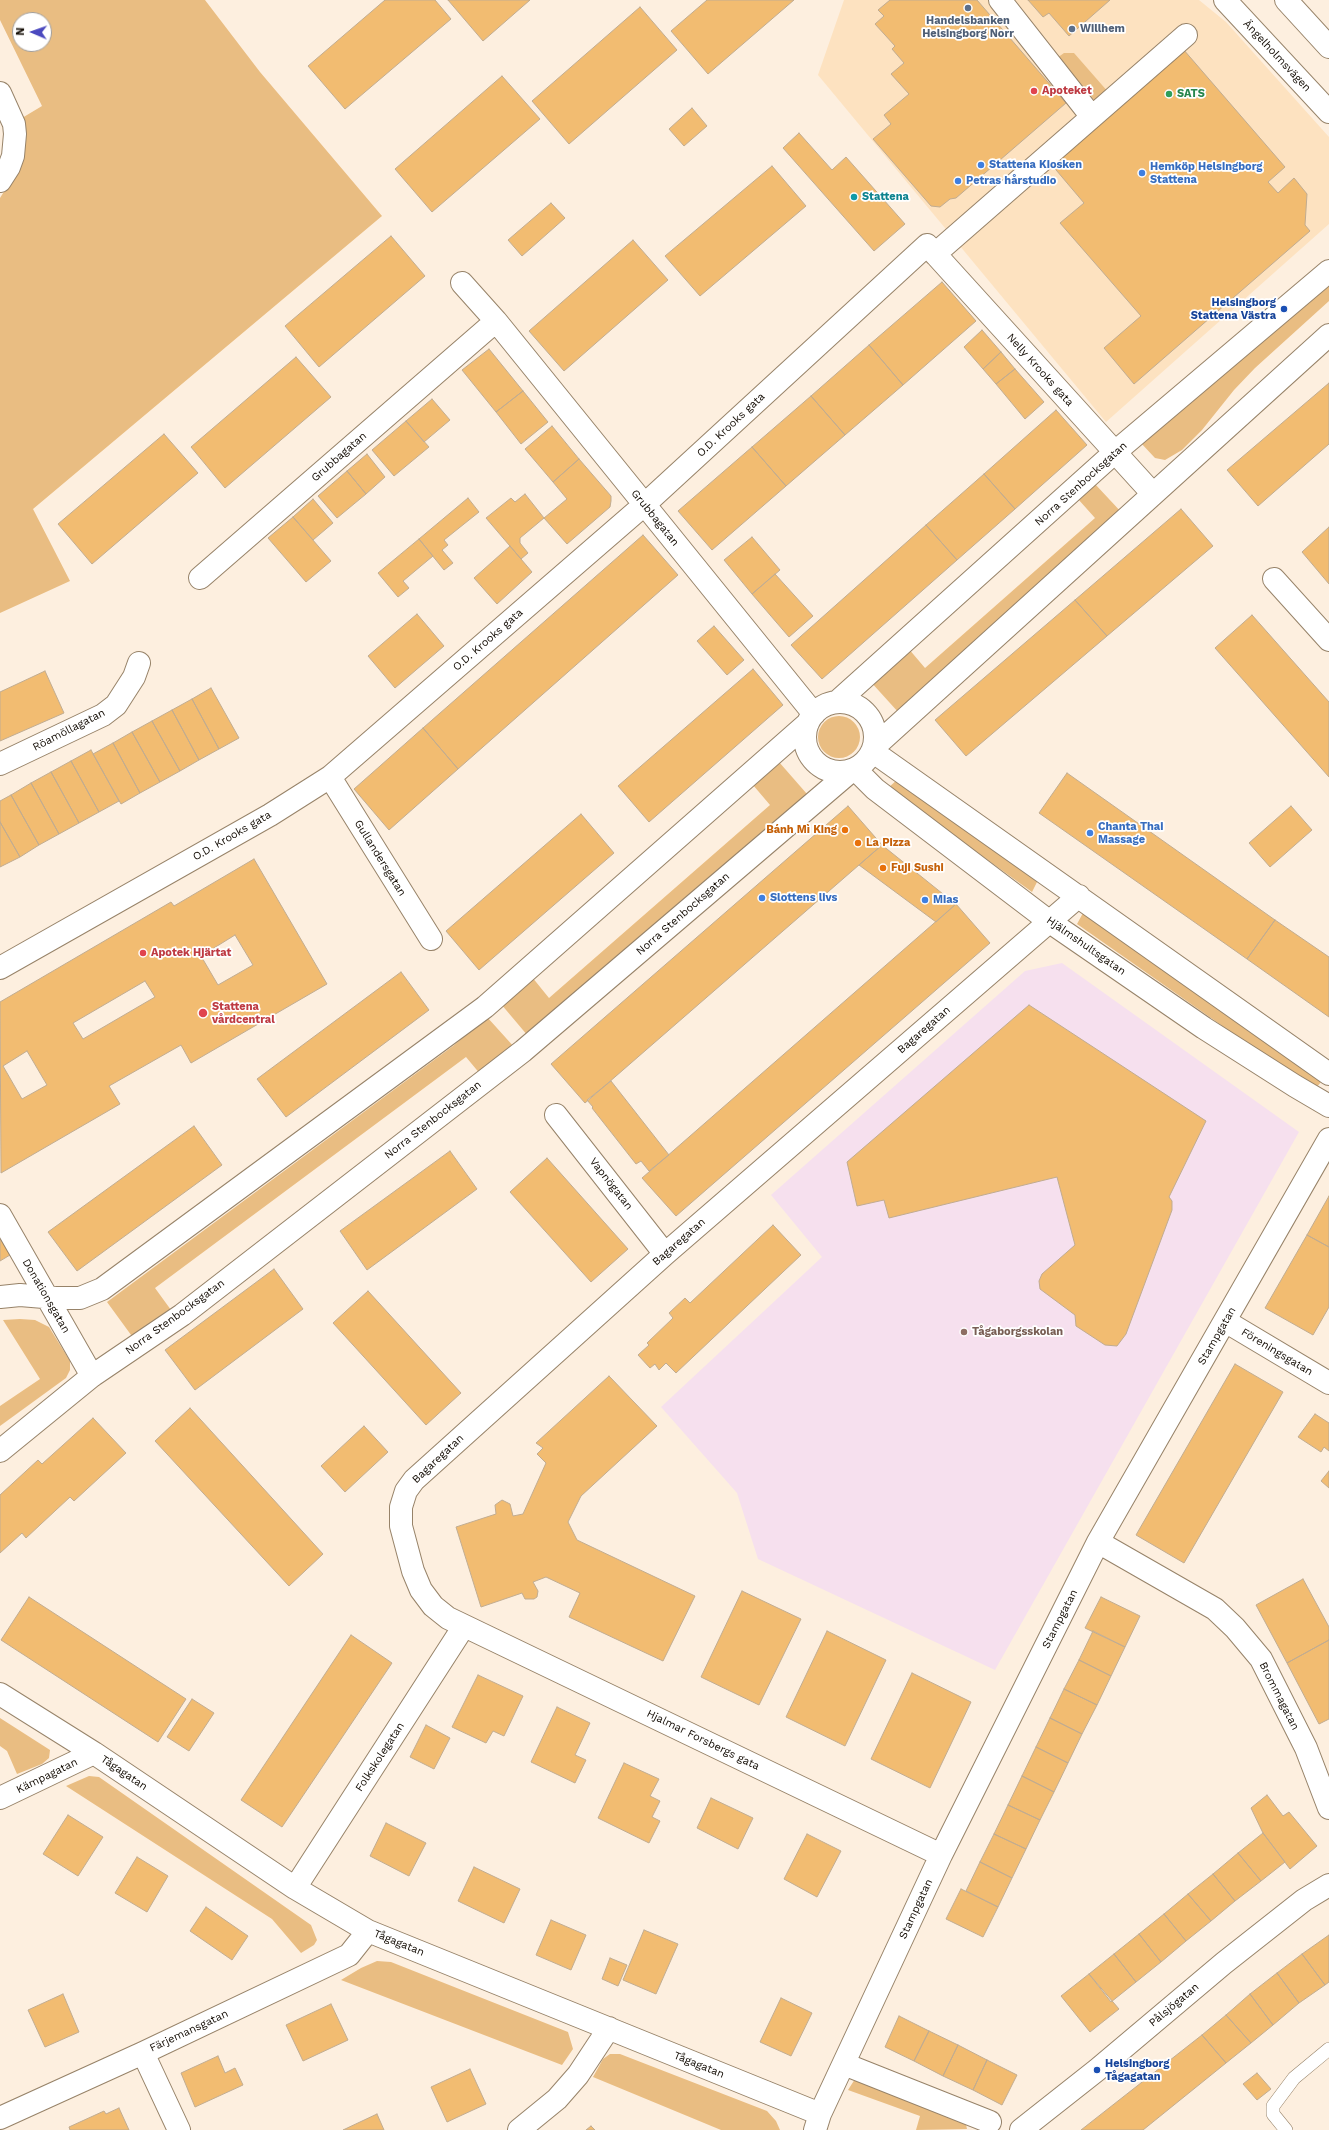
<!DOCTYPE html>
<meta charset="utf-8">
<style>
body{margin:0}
#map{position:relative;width:1329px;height:2130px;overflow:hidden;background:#fdefdf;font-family:"Work Sans",sans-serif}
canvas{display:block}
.north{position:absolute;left:12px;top:12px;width:40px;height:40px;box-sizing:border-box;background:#fff;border:1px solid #a19e9b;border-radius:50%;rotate:272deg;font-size:11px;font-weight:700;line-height:16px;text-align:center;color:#130c04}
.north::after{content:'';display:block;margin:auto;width:14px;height:18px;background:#4b49bf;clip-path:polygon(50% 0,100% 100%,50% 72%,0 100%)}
</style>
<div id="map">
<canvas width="1329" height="2130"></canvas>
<div class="north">N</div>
</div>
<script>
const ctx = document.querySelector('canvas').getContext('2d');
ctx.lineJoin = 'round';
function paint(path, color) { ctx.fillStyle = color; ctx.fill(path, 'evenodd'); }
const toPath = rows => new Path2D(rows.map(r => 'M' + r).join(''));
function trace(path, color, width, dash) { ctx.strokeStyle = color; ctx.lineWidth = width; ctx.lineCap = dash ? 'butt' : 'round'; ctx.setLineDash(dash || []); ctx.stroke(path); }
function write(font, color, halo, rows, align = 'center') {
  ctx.font = font + ' "Work Sans",sans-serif'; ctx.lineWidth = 3.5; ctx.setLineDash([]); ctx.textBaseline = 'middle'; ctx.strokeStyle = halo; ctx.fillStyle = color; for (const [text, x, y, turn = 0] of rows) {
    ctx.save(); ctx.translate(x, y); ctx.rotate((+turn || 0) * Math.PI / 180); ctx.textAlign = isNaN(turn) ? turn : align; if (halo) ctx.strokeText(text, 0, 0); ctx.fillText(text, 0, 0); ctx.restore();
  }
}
paint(toPath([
 [844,0,1199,0,1226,22,1329,137,1329,224,1106,422,818,75]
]), '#fde2c0');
paint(toPath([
 [1062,963,1299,1132,995,1670,758,1559,737,1493,661,1407,822,1257,771,1195,1025,971]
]), '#f6e0ee');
paint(toPath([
 [0,0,205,0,260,72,382,216,33,509,70,581,0,613,0,198,21,164,26,142,22,118,42,106,0,20],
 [20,20,44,20,44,44,20,44],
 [1064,53,1074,53,1109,93,1097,103,1057,58],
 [1329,285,1329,301,1255,368,1234,390,1202,430,1182,450,1165,460,1155,458,1140,442],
 [1095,484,1123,514,899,713,870,681,908,648,925,668,1095,518,1078,499],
 '818 737a21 21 0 1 1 42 0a21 21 0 1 1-42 0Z',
 [779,762,807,794,528,1036,501,1004,532,977,549,998,770,805,753,785],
 [898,779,1039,878,1032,892,888,788],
 [1083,913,1321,1082,1316,1088,1308,1086,1077,924],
 [487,1017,515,1048,481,1075,466,1057,155,1288,171,1310,134,1339,107,1302,453,1046],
 [20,1319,35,1320,49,1327,70,1361,70,1370,66,1378,0,1426,0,1406,40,1379,3,1320],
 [0,1718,50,1750,49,1758,42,1764,17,1774,7,1751,0,1746],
 [89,1776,99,1777,311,1925,317,1940,314,1945,301,1953,272,1919,66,1786],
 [377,1961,391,1962,568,2032,573,2049,562,2065,341,1980,361,1968],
 [610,2054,620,2054,767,2111,776,2121,780,2130,721,2130,593,2077,603,2059],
 [855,2079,965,2120,967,2129,916,2130,920,2116,848,2090]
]), '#e9bd82');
const building = toPath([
 [385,0,435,0,451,19,345,109,308,66,385,0],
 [448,0,530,0,483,41,448,0],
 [707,0,794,0,708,74,671,31,707,0],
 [890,0,977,0,1066,103,956,198,950,199,940,207,931,206,873,139,891,124,884,115,909,94,891,74,904,63,892,49,895,46,875,24,884,16,878,10,890,0],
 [1028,0,1110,0,1069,36,1049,13,1043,17,1028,0],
 [640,7,677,50,569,144,532,101,640,7],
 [1183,49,1285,167,1268,182,1278,193,1294,178,1307,194,1305,225,1310,231,1134,384,1104,348,1141,316,1060,223,1084,203,1051,164,1183,49],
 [502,76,540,119,432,212,395,169,502,76],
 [692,108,707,126,684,146,669,129,692,108],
 [799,133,832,170,846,157,905,224,874,251,783,148,799,133],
 [772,166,806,206,700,296,665,256,772,166],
 [551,203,565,218,522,256,508,240,551,203],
 [391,236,425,276,319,367,285,326,391,236],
 [633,240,668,280,564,371,529,331,633,240],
 [942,282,976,321,903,385,869,345,942,282],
 [982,330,1001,352,983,369,964,347,982,330],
 [869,345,903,385,845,435,811,396,869,345],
 [489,349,523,391,496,412,462,370,489,349],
 [1001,352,1015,369,996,384,983,369,1001,352],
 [296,357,331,397,225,488,191,447,296,357],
 [1015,369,1044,402,1025,419,996,384,1015,369],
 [1329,383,1329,444,1258,506,1227,470,1329,383],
 [523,391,548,422,521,444,496,412,523,391],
 [811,396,845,435,786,486,752,447,811,396],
 [432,399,450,420,424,442,406,421,432,399],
 [1056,410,1087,445,1015,509,984,474,1056,410],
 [406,421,429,447,394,476,372,450,406,421],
 [552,426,579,459,553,482,525,449,552,426],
 [164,434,198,473,92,564,58,524,164,434],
 [752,447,786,486,712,550,678,511,752,447],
 [367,454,385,477,366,494,347,471,367,454],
 [579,459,611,496,611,501,610,507,567,544,544,518,567,499,553,482,579,459],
 [347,471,366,494,337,518,318,496,347,471],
 [984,474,1015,509,957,560,926,525,984,474],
 [525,494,544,518,520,538,520,543,528,553,521,559,486,518,511,498,515,502,525,494],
 [468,498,479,512,444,540,448,545,442,550,453,563,444,570,419,539,468,498],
 [313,499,333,523,313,540,293,517,313,499],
 [1181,509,1213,546,1107,636,1075,600,1181,509],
 [293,517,331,561,306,582,268,538,293,517],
 [926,525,957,560,822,679,791,645,926,525],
 [1329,527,1329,584,1302,552,1329,527],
 [643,535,678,575,458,769,423,728,643,535],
 [752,537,780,570,752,594,724,560,752,537],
 [419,539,433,556,403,581,409,588,398,597,378,573,419,539],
 [510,546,532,572,497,604,474,578,510,546],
 [775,574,813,616,789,637,752,594,775,574],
 [1075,600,1107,636,966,756,935,720,1075,600],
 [417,614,444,646,395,688,368,656,417,614],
 [1252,615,1329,702,1329,777,1215,648,1252,615],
 [714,626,744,660,727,675,697,641,714,626],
 [753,669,783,705,649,822,618,786,753,669],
 [45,671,64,713,0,741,0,692,45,671],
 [211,688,239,738,219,749,192,699,211,688],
 [192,699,219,749,199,760,172,710,192,699],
 [172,710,199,760,180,771,152,721,172,710],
 [152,721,180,771,160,782,132,732,152,721],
 [423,728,458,769,389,830,354,789,423,728],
 [132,732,160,782,140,793,113,743,132,732],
 [113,743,140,793,121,804,93,754,113,743],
 [91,750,119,801,99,812,71,761,91,750],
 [71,761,99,812,79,823,51,772,71,761],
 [51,772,79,823,59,834,31,783,51,772],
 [1067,773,1275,920,1247,959,1039,813,1067,773],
 [31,783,59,834,39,845,11,795,31,783],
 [11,795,39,845,20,857,0,822,0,801,11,795],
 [848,806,882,845,585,1103,551,1064,848,806],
 [1291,806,1312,830,1270,867,1249,843,1291,806],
 [581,814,614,853,479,970,446,931,581,814],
 [0,822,20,857,0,867,0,822],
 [882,845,948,898,956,904,936,922,859,865,882,845],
 [254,859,327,984,191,1063,181,1045,109,1086,120,1104,1,1173,0,1002,171,902,174,906,254,859],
 [235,935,253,965,218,985,201,956,235,935],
 [145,981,155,997,83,1039,73,1023,145,981],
 [27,1051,47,1085,22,1099,3,1066,27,1051],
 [956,904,990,943,676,1216,642,1178,956,904],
 [1275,920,1329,957,1329,1017,1247,959,1275,920],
 [401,972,429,1010,286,1117,257,1079,401,972],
 [1029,1005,1206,1121,1169,1197,1172,1201,1172,1210,1126,1334,1117,1346,1105,1345,1076,1326,1075,1315,1040,1289,1039,1281,1042,1274,1075,1245,1057,1177,889,1218,884,1200,857,1206,847,1162,1029,1005],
 [611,1081,669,1155,649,1171,641,1161,636,1164,592,1108,593,1107,587,1100,611,1081],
 [194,1126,222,1165,77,1271,48,1232,194,1126],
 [450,1151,477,1189,367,1270,340,1231,450,1151],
 [547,1158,628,1249,591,1282,510,1192,547,1158],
 [1329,1196,1329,1247,1307,1235,1329,1196],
 [773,1225,801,1255,676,1373,666,1363,659,1370,655,1364,650,1368,638,1355,649,1345,647,1343,673,1318,669,1313,685,1298,690,1303,773,1225],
 [1307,1235,1329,1247,1329,1307,1313,1335,1265,1308,1307,1235],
 [0,1238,10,1255,0,1261,0,1238],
 [274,1269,303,1309,195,1390,165,1350,274,1269],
 [368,1291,461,1393,426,1425,333,1323,368,1291],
 [1235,1364,1283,1392,1184,1563,1136,1535,1235,1364],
 [609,1376,657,1426,581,1496,568,1522,577,1540,695,1596,663,1661,569,1617,580,1593,546,1577,533,1582,538,1591,537,1597,534,1599,525,1599,522,1593,481,1607,456,1527,496,1514,495,1505,502,1500,510,1504,513,1516,523,1514,546,1463,537,1454,543,1448,536,1443,609,1376],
 [190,1408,323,1554,289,1586,155,1441,190,1408],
 [1315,1414,1329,1423,1329,1451,1324,1447,1321,1452,1298,1437,1315,1414],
 [93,1418,126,1453,74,1501,70,1497,26,1538,22,1533,0,1553,0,1495,38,1460,42,1464,93,1418],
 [364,1426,388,1452,345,1492,321,1466,364,1426],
 [1329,1471,1329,1488,1321,1481,1329,1471],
 [1303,1579,1329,1627,1329,1640,1287,1663,1256,1605,1303,1579],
 [742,1591,801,1619,759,1705,701,1677,742,1591],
 [29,1597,186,1699,158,1742,1,1640,29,1597],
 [1101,1597,1140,1616,1125,1647,1085,1628,1101,1597],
 [827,1631,886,1660,845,1746,786,1717,827,1631],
 [1093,1631,1125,1647,1111,1676,1079,1660,1093,1631],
 [351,1635,392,1663,282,1827,241,1800,351,1635],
 [1329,1640,1329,1719,1319,1724,1287,1663,1329,1640],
 [1079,1660,1111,1676,1097,1705,1064,1689,1079,1660],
 [912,1673,971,1702,930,1788,871,1759,912,1673],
 [478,1675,523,1696,504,1736,493,1731,486,1743,452,1727,478,1675],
 [1064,1689,1097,1705,1082,1734,1050,1718,1064,1689],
 [192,1699,214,1713,189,1751,167,1737,192,1699],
 [557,1707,590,1723,575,1755,586,1760,575,1783,531,1762,557,1707],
 [1050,1718,1082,1734,1068,1763,1036,1747,1050,1718],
 [426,1725,450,1738,434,1769,410,1757,426,1725],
 [1036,1747,1068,1763,1054,1792,1022,1776,1036,1747],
 [624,1763,659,1779,650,1796,660,1801,652,1817,660,1821,649,1843,598,1818,624,1763],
 [1022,1776,1054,1792,1040,1820,1008,1805,1022,1776],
 [1267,1795,1283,1816,1289,1812,1317,1846,1290,1869,1263,1833,1251,1808,1267,1795],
 [711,1798,753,1818,738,1849,697,1828,711,1798],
 [1008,1805,1040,1820,1026,1849,994,1834,1008,1805],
 [68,1815,103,1837,78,1876,43,1854,68,1815],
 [386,1823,426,1843,409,1876,370,1856,386,1823],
 [1263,1833,1285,1862,1261,1881,1238,1853,1263,1833],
 [807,1834,841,1851,817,1897,784,1879,807,1834],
 [994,1834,1026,1849,1012,1878,980,1862,994,1834],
 [1238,1853,1261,1881,1235,1901,1213,1874,1238,1853],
 [137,1857,168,1876,147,1912,115,1893,137,1857],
 [980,1862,1012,1878,998,1907,966,1891,980,1862],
 [474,1867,520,1889,504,1923,458,1901,474,1867],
 [1213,1874,1235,1901,1211,1921,1188,1894,1213,1874],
 [961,1889,998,1907,983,1937,946,1919,961,1889],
 [1188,1894,1211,1921,1186,1941,1164,1914,1188,1894],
 [206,1907,248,1936,232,1960,190,1931,206,1907],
 [1164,1914,1186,1941,1161,1962,1139,1934,1164,1914],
 [551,1920,586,1935,571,1970,536,1955,551,1920],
 [644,1930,678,1944,656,1994,623,1980,644,1930],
 [1139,1934,1161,1962,1136,1982,1114,1954,1139,1934],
 [1329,1935,1329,1982,1325,1985,1302,1954,1329,1935],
 [1114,1954,1136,1982,1111,2002,1089,1974,1114,1954],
 [1302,1954,1325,1985,1299,2003,1277,1973,1302,1954],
 [610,1958,627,1965,618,1986,602,1979,610,1958],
 [1277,1973,1299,2003,1273,2025,1250,1994,1277,1973],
 [1089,1974,1119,2009,1090,2032,1061,1996,1089,1974],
 [63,1994,79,2032,45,2047,28,2010,63,1994],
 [1250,1994,1273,2025,1251,2043,1226,2015,1250,1994],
 [781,1998,812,2013,791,2056,760,2042,781,1998],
 [331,2004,348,2040,303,2061,286,2025,331,2004],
 [1226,2015,1251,2043,1226,2063,1202,2035,1226,2015],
 [899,2016,929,2031,914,2061,885,2047,899,2016],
 [929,2031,958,2045,943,2076,914,2061,929,2031],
 [1202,2035,1226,2063,1143,2130,1081,2130,1202,2035],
 [958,2045,987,2060,973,2090,943,2076,958,2045],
 [218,2056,225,2073,235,2068,243,2085,195,2107,181,2073,218,2056],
 [987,2060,1017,2075,1002,2105,973,2090,987,2060],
 [470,2069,486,2104,447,2122,431,2087,470,2069],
 [1257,2073,1271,2089,1257,2100,1243,2084,1257,2073],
 [119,2108,129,2130,70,2130,69,2127,104,2111,106,2114,119,2108],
 [377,2114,384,2130,343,2130,377,2114],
 [591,2126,595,2130,586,2130,591,2126]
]);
paint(building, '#f2bc71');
trace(building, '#c1ac91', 1);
const lane = toPath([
 [1286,2130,1273,2114,1273,2106,1294,2078,1329,2049]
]);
const street = toPath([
 [1000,0,1092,117],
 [0,93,14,124,15,134,13,156,9,167,0,181],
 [935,254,1186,35],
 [462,283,496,321],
 [200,578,496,321,814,714],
 [1274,579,1329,640],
 [837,702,1114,453,1329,271],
 '805 737a35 35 0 1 1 70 0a35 35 0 1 1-70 0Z',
 [874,747,1329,335],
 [872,751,1329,1074],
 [0,764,103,715,116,705,134,677,139,663],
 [855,769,875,789,1050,922,1204,1028,1295,1086,1329,1106],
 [330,777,431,939],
 [0,968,270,815,330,777,644,505,927,245,1153,494],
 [556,1115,665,1254],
 [0,1215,92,1376],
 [0,1297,20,1295,56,1298,80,1298,102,1289,485,1007,808,723],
 [1225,1321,1329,1383],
 [0,1451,92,1376,182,1315,523,1051,851,771],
 [1098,1542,1215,1609,1235,1628,1261,1659,1306,1748,1329,1808],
 [0,1694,94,1753,295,1888,368,1931,820,2114],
 [0,1798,94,1753],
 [941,1855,448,1618,433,1606,421,1590,413,1571,401,1526,401,1507,406,1491,414,1480,665,1254,1079,896],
 [295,1888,464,1626],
 [143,2053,179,2130],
 [844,2064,990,2122],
 [0,2118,143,2053,349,1955,368,1931],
 [519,2130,557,2099,578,2075,609,2028],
 [815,2130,820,2114,941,1855,1098,1542,1329,1139]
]);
const secondary = toPath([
 [1225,0,1329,112],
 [1286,0,1329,47],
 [1021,2130,1097,2070,1224,1963,1304,1900,1329,1885]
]);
trace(lane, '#978369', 14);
trace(street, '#978369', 24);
trace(secondary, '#978369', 24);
trace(lane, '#fff', 13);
trace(street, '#fff', 22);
trace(secondary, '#fff', 22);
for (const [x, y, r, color] of [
 [968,8,4,"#5c6f8a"],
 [1072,29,4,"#5c6f8a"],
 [1034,91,4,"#e0444e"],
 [1169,94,4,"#2e9e5b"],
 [981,165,4,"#3f7fe0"],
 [1142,173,4,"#3f7fe0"],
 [958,181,4,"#3f7fe0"],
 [854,197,4,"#0f9aa8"],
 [1284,309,4,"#1a4fb4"],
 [845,830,4,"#e8710a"],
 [1090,833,4,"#3f7fe0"],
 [858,843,4,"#e8710a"],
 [883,868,4,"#e8710a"],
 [762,898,4,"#3f7fe0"],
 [925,900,4,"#3f7fe0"],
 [143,953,4,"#e0444e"],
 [203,1013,5,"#e0444e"],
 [964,1332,4,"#8d6e63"],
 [1097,2070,4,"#1a4fb4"]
]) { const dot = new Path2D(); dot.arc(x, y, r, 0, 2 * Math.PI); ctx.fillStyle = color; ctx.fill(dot); trace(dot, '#fff', 1.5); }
write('bold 11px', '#4e5e75', '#fff', [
 ["Handelsbanken",968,21],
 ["Helsingborg Norr",968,34],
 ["Willhem",1080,29,"left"]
]);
write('11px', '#130c04', '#fff', [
 ["Ängelholmsvägen",1277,56,47],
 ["Nelly Krooks gata",1040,370,48],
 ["O.D. Krooks gata",731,425,-43],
 ["Grubbagatan",339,457,-41],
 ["Norra Stenbocksgatan",1081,484,-42],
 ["Grubbagatan",655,518,51],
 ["O.D. Krooks gata",488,640,-41],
 ["Röamöllagatan",69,730,-27],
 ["O.D. Krooks gata",232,836,-30],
 ["Gullandersgatan",380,858,58],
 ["Norra Stenbocksgatan",683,914,-41],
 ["Hjälmshultsgatan",1086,946,35],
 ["Bagaregatan",924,1030,-41],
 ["Norra Stenbocksgatan",433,1120,-38],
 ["Vapnögatan",611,1184,52],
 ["Bagaregatan",679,1242,-41],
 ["Donationsgatan",46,1296,60],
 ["Norra Stenbocksgatan",175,1317,-36],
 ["Stampgatan",1217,1336,-60],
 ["Föreningsgatan",1277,1352,31],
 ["Bagaregatan",438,1459,-43],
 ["Stampgatan",1060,1619,-63],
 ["Brommagatan",1279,1696,63],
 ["Hjalmar Forsbergs gata",703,1740,26],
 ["Folkskolegatan",380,1757,-57],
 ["Tågagatan",124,1773,34],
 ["Kämpagatan",47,1776,-26],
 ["Stampgatan",916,1909,-65],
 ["Tågagatan",399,1943,22],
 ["Pålsjögatan",1174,2005,-40],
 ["Färjemansgatan",189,2031,-25],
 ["Tågagatan",699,2065,22]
]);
write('bold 11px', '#be3a42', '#fff', [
 ["Apoteket",1042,91],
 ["Apotek Hjärtat",151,953],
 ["Stattena",212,1007],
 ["vårdcentral",212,1020]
], 'left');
write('bold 11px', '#27864d', '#fff', [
 ["SATS",1177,94]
], 'left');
write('bold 11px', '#366cbe', '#fff', [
 ["Stattena Kiosken",989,165],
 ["Hemköp Helsingborg",1150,167],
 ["Stattena",1150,180],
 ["Petras hårstudio",966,181],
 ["Chanta Thai",1098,827],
 ["Massage",1098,840],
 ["Slottens livs",770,898],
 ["Mias",933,900]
], 'left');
write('bold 11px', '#0d838f', '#fff', [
 ["Stattena",862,197]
], 'left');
write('bold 11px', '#164399', '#fff', [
 ["Helsingborg",1276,303],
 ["Stattena Västra",1276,316],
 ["Helsingborg",1105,2064,"left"],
 ["Tågagatan",1105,2077,"left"]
], 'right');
write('bold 11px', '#c56008', '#fff', [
 ["Bánh Mì King",837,830,"right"],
 ["La Pizza",866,843],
 ["Fuji Sushi",891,868]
], 'left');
write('bold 11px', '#785e54', '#fff', [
 ["Tågaborgsskolan",972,1332]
], 'left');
</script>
